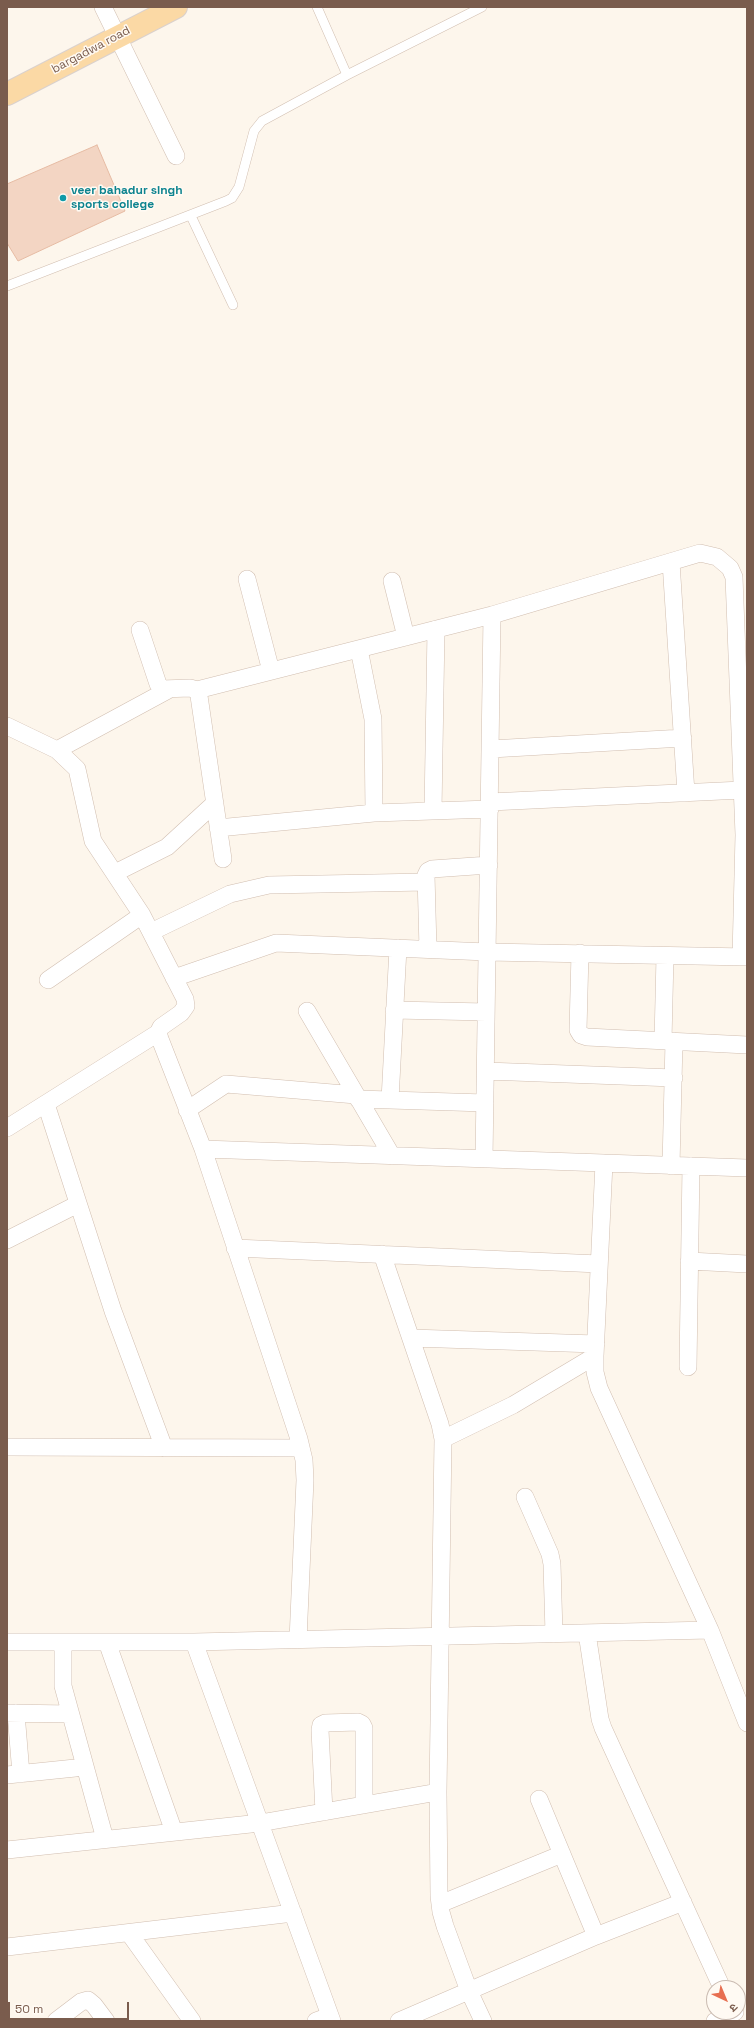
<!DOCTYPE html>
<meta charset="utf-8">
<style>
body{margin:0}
#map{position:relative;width:754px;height:2028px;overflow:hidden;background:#fdf6ec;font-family:"Space Grotesk","Noto Sans Devanagari",sans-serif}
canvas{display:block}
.frame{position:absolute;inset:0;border:8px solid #7a5c4d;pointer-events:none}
.north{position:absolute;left:706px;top:1980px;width:40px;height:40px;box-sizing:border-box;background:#fffaf3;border:1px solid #cabbb1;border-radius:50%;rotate:136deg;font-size:11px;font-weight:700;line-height:16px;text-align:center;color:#7a5c4d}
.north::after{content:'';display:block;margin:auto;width:14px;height:18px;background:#e76f51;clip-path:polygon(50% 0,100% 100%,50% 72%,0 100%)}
.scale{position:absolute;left:8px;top:2002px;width:121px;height:18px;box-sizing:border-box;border:2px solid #7a5c4d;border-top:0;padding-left:5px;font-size:12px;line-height:14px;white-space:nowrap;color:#7a5c4d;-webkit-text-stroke:3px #fffaf3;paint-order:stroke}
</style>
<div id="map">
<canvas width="754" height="2028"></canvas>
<div class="frame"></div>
<div class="north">उ</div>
<div class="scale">50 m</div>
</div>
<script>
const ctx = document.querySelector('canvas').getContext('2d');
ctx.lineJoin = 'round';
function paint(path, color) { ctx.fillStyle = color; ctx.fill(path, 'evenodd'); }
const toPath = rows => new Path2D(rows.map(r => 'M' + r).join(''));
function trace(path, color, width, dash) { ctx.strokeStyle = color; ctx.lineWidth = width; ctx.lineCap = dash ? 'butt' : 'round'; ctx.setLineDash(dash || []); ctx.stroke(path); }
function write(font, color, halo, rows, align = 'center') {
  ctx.font = font + ' "Space Grotesk",sans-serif'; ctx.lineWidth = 3; ctx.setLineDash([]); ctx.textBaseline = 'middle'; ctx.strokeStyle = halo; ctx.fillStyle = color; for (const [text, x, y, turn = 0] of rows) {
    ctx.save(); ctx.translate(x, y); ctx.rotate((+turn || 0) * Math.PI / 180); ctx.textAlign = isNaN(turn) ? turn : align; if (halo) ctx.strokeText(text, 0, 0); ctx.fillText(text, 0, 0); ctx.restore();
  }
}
const building = toPath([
 [97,145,125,211,18,261,7,243,7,184,97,145]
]);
paint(building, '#f3d5c3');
trace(building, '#e6bba3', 1);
const lane = toPath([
 [317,7,347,75],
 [191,216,233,305],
 [7,286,226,201,232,198,239,187,254,131,262,121,347,75,482,7]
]);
const street = toPath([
 [103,7,176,156],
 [671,562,686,793],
 [247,579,271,671],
 [392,581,406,637],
 [140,630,158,684,162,689,190,688,197,690,199,696,223,859],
 [359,649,373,719,374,813],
 [197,690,492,615,700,553,717,557,730,568,734,577,744,835,741,957],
 [7,726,57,750,77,769,93,841,142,915,185,999,186,1006,181,1013,161,1027,158,1033,160,1039,203,1149,299,1439,304,1460,305,1480,298,1640],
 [491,749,683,738],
 [57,750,168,690],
 [490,802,742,790],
 [433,811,436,629],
 [218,828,374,813,490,809],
 [115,873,167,847,215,803],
 [151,932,230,894,269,885,426,882],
 [428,949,426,875,428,871,432,869,489,865],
 [580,953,578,1030,581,1035,587,1037,747,1045],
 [174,978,276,943,487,952,747,957],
 [48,980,142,915],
 [394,1010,486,1012],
 [307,1011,392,1156],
 [663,1041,665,956],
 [486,1071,674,1078],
 [358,1099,485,1103],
 [390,1100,398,948],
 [46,1104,113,1311,164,1448],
 [187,1110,226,1084,356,1095],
 [7,1128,158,1033],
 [203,1149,747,1168],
 [484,1159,492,615],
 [604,1163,595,1356,595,1372,599,1388,710,1630,747,1723],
 [671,1166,674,1041],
 [7,1240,78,1204],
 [235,1248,599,1264],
 [382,1254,440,1424,443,1439,438,1792,439,1896,441,1912,445,1926,469,1991,483,2021],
 [689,1261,747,1264],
 [411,1338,596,1344],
 [688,1367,691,1166],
 [443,1439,513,1405,595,1356],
 [7,1447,301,1448],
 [525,1497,550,1554,552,1564,554,1634],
 [587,1633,600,1719,603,1728,722,1988],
 [7,1642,194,1642,710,1630],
 [63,1642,63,1686,105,1839],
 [107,1642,174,1832],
 [194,1642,332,2021],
 [7,1713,70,1714],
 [16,1713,21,1774],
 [7,1775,85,1767],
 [539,1799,596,1936],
 [324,1812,320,1730,321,1725,325,1723,358,1722,362,1724,364,1728,364,1805],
 [7,1850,260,1823,438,1792],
 [440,1904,562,1854],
 [129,1933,192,2021],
 [7,1947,293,1913],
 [56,2021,81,2002,88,2000,94,2005,106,2021],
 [316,2021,330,2016],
 [399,2021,596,1936,683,1902],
 [715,2021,735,2012]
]);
const primary = toPath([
 [7,94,176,7]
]);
trace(lane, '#d1beb0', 10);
trace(street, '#d1beb0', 18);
trace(primary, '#dad1cd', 24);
trace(lane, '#fff', 9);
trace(street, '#fff', 17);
trace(primary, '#fbd9a5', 22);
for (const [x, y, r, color] of [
 [63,198,4,"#0f9aa8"]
]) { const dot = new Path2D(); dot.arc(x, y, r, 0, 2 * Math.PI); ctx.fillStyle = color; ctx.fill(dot); trace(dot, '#fffaf3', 1.5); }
write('12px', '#7a5c4d', '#fffaf3', [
 ["bargadwa road",91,50,-28]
]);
write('bold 12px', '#0d838f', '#fffaf3', [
 ["veer bahadur singh",71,191],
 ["sports college",71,205]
], 'left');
</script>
